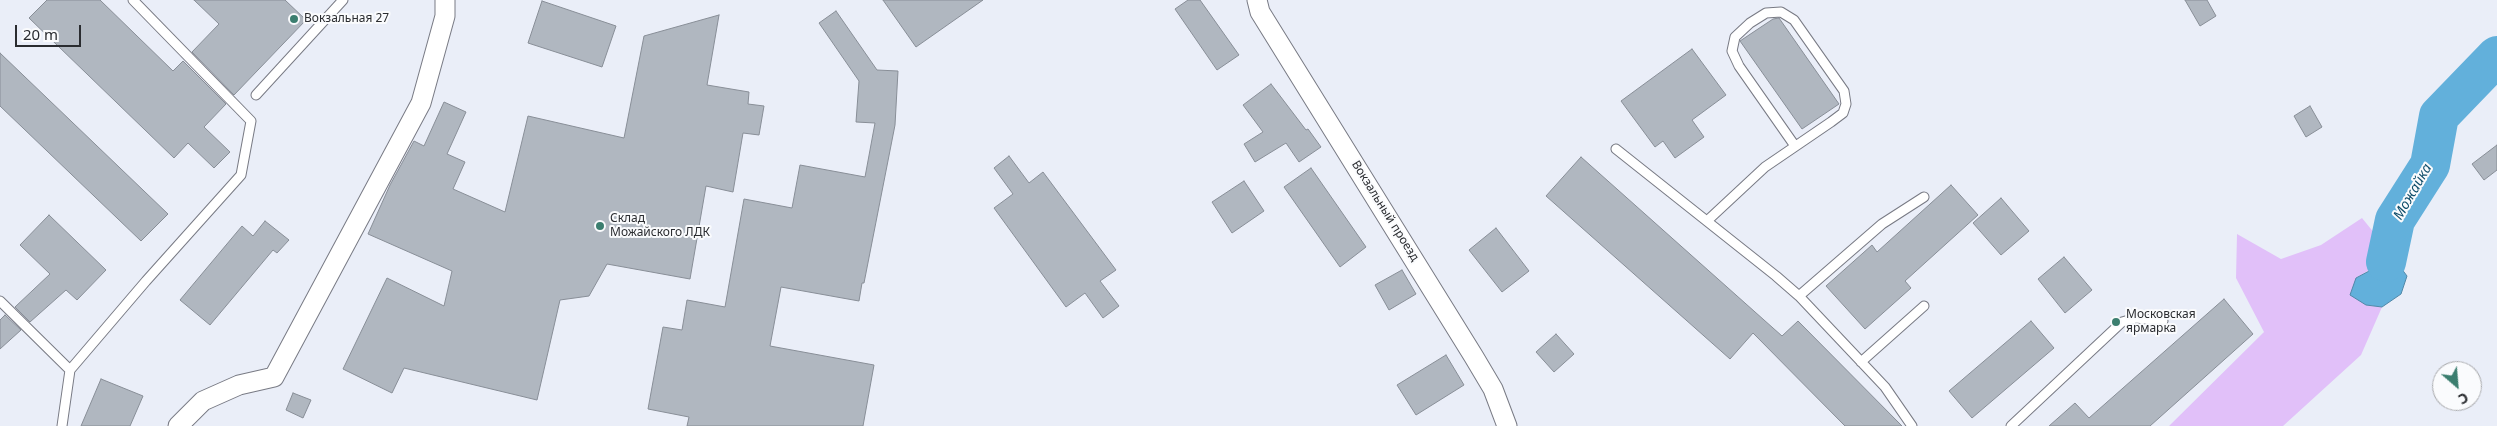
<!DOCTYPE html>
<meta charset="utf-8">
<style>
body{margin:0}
#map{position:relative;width:2497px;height:426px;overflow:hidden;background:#eaeef8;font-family:"Noto Sans",sans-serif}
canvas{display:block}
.north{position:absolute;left:2432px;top:361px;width:50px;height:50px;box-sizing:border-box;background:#fafbfd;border:1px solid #a7a8ab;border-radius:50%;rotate:153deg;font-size:14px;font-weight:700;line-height:20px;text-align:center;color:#2a2c30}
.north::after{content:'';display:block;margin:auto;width:18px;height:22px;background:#3b7e6f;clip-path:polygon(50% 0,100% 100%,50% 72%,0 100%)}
.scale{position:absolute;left:15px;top:25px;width:66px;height:22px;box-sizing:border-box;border:2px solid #2a2c30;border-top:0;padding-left:6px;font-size:15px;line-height:18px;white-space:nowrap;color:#2a2c30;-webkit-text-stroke:4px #fafbfd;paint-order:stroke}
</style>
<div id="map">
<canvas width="2497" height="426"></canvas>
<div class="north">С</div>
<div class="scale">20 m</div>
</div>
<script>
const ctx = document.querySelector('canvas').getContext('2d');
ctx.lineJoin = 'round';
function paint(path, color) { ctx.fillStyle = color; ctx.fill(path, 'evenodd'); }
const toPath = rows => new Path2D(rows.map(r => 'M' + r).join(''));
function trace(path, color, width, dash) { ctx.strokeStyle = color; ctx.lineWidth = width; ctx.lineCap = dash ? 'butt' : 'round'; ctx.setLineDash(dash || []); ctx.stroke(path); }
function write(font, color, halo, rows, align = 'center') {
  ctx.font = font + ' "Noto Sans",sans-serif'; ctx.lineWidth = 4; ctx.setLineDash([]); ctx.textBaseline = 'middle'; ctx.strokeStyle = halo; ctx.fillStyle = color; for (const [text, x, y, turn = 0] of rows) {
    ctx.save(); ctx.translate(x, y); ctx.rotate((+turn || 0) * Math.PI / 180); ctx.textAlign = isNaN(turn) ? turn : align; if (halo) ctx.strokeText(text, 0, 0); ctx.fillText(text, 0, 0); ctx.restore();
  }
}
paint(toPath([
 [2362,218,2375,234,2376,266,2356,278,2366,305,2382,307,2361,355,2283,426,2169,426,2264,332,2236,278,2237,234,2281,259,2321,245]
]), '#e1c0f9');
const water = toPath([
 [2386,262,2398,264,2407,276,2401,294,2382,307,2366,305,2350,295,2356,278,2386,262]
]);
paint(water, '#62b0db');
trace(water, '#5188a8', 1);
trace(toPath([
 [2386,262,2395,220,2430,165,2439,116,2497,56]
]), '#62b0db', 40);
const building = toPath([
 [47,0,100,0,173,71,183,61,226,104,204,127,230,152,214,168,188,143,174,158,29,18,47,0],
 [194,0,285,0,306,20,234,95,192,52,219,24,194,0],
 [883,0,983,0,916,47,883,0],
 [1188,0,1200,0,1239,55,1217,70,1175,9,1188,0],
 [2185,0,2207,0,2216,16,2200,26,2185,0],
 [542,1,616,26,602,67,528,43,542,1],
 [836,11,877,70,898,71,895,125,864,283,862,283,859,301,781,287,770,346,874,365,863,426,687,426,689,417,648,409,663,327,682,330,687,300,725,307,744,199,792,208,800,165,865,177,875,123,856,122,859,81,819,23,836,11],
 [719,15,707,85,749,92,748,104,764,106,759,135,743,133,733,192,706,186,690,279,607,264,589,296,560,300,537,400,404,368,392,393,343,369,387,278,444,306,452,271,368,234,390,185,414,141,424,146,444,102,466,112,447,154,465,162,453,189,505,212,528,116,624,138,644,36,719,15],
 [1779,18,1839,104,1802,129,1740,41,1773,19,1779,18],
 [1692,49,1726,95,1692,120,1704,137,1675,158,1663,141,1655,147,1621,101,1692,49],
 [0,53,168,214,141,241,0,106,0,53],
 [1271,84,1306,130,1308,129,1321,147,1299,162,1286,143,1255,162,1244,144,1263,132,1243,105,1271,84],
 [2310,106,2322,127,2306,137,2294,116,2310,106],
 [2497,145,2497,170,2484,180,2472,164,2497,145],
 [1009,156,1029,183,1043,172,1116,270,1100,281,1119,306,1103,318,1085,293,1066,307,994,208,1013,194,994,168,1009,156],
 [1581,157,1782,336,1798,321,1902,426,1845,426,1753,333,1730,359,1546,196,1581,157],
 [1311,168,1366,247,1340,267,1284,187,1311,168],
 [1244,181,1264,211,1232,233,1212,202,1244,181],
 [1951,185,1978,215,1905,281,1911,288,1865,329,1826,286,1872,245,1877,252,1951,185],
 [2001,198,2029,231,2001,255,1973,223,2001,198],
 [49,215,106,270,77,300,66,290,30,322,15,307,50,274,20,245,49,215],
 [265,221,289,240,277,253,273,250,210,325,180,300,242,226,253,236,265,221],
 [1496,228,1529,271,1502,292,1469,250,1496,228],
 [2064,257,2092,290,2065,313,2038,279,2064,257],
 [1402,270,1416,294,1389,310,1375,285,1402,270],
 [2224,299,2253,334,2150,426,2049,426,2075,403,2089,418,2224,299],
 [5,315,21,330,0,349,0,320,5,315],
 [2031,321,2054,348,1972,418,1949,391,2031,321],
 [1556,334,1574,354,1554,372,1536,352,1556,334],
 [1446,355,1464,385,1416,415,1397,385,1446,355],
 [101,379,143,396,130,426,81,426,101,379],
 [293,393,311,400,303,418,286,410,293,393]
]);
paint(building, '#b0b7c0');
trace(building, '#888e97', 1);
const service = toPath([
 [256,95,343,0],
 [1616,149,1776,276,1799,296,1885,387,1912,426],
 [1707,221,1765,167,1831,122,1843,113,1846,104,1844,91,1794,20,1781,12,1766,13,1750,23,1735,37,1732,51,1739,66,1795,146],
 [1799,296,1882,224,1924,197],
 [0,301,70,370],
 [1861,362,1924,306],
 [62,426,70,370,146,281,241,175,251,121,133,0],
 [2011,426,2122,322,2136,318,2163,321]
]);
const minor = toPath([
 [1257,0,1260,12,1474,357,1493,389,1507,426],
 [178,426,203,401,239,385,274,377,421,103,445,16,445,0]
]);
trace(service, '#787a84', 11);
trace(minor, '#787a84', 21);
trace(service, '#fff', 9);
trace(minor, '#fff', 19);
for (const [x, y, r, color] of [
 [294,19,5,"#3b7e6f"],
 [600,226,5,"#3b7e6f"],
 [2116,322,5,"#3b7e6f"]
]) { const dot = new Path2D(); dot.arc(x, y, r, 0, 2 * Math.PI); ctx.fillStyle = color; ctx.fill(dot); trace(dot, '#fafbfd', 2); }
write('12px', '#2a2c30', '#fafbfd', [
 ["Вокзальная 27",304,19],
 ["Склад",610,219],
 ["Можайского ЛДК",610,233],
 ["Московская",2126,315],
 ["ярмарка",2126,329]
], 'left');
write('12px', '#2a2c30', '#fafbfd', [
 ["Вокзальный проезд",1385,211,58]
]);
write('italic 14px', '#0e4d6a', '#fafbfd', [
 ["Можайка",2413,192,-60]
]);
</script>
